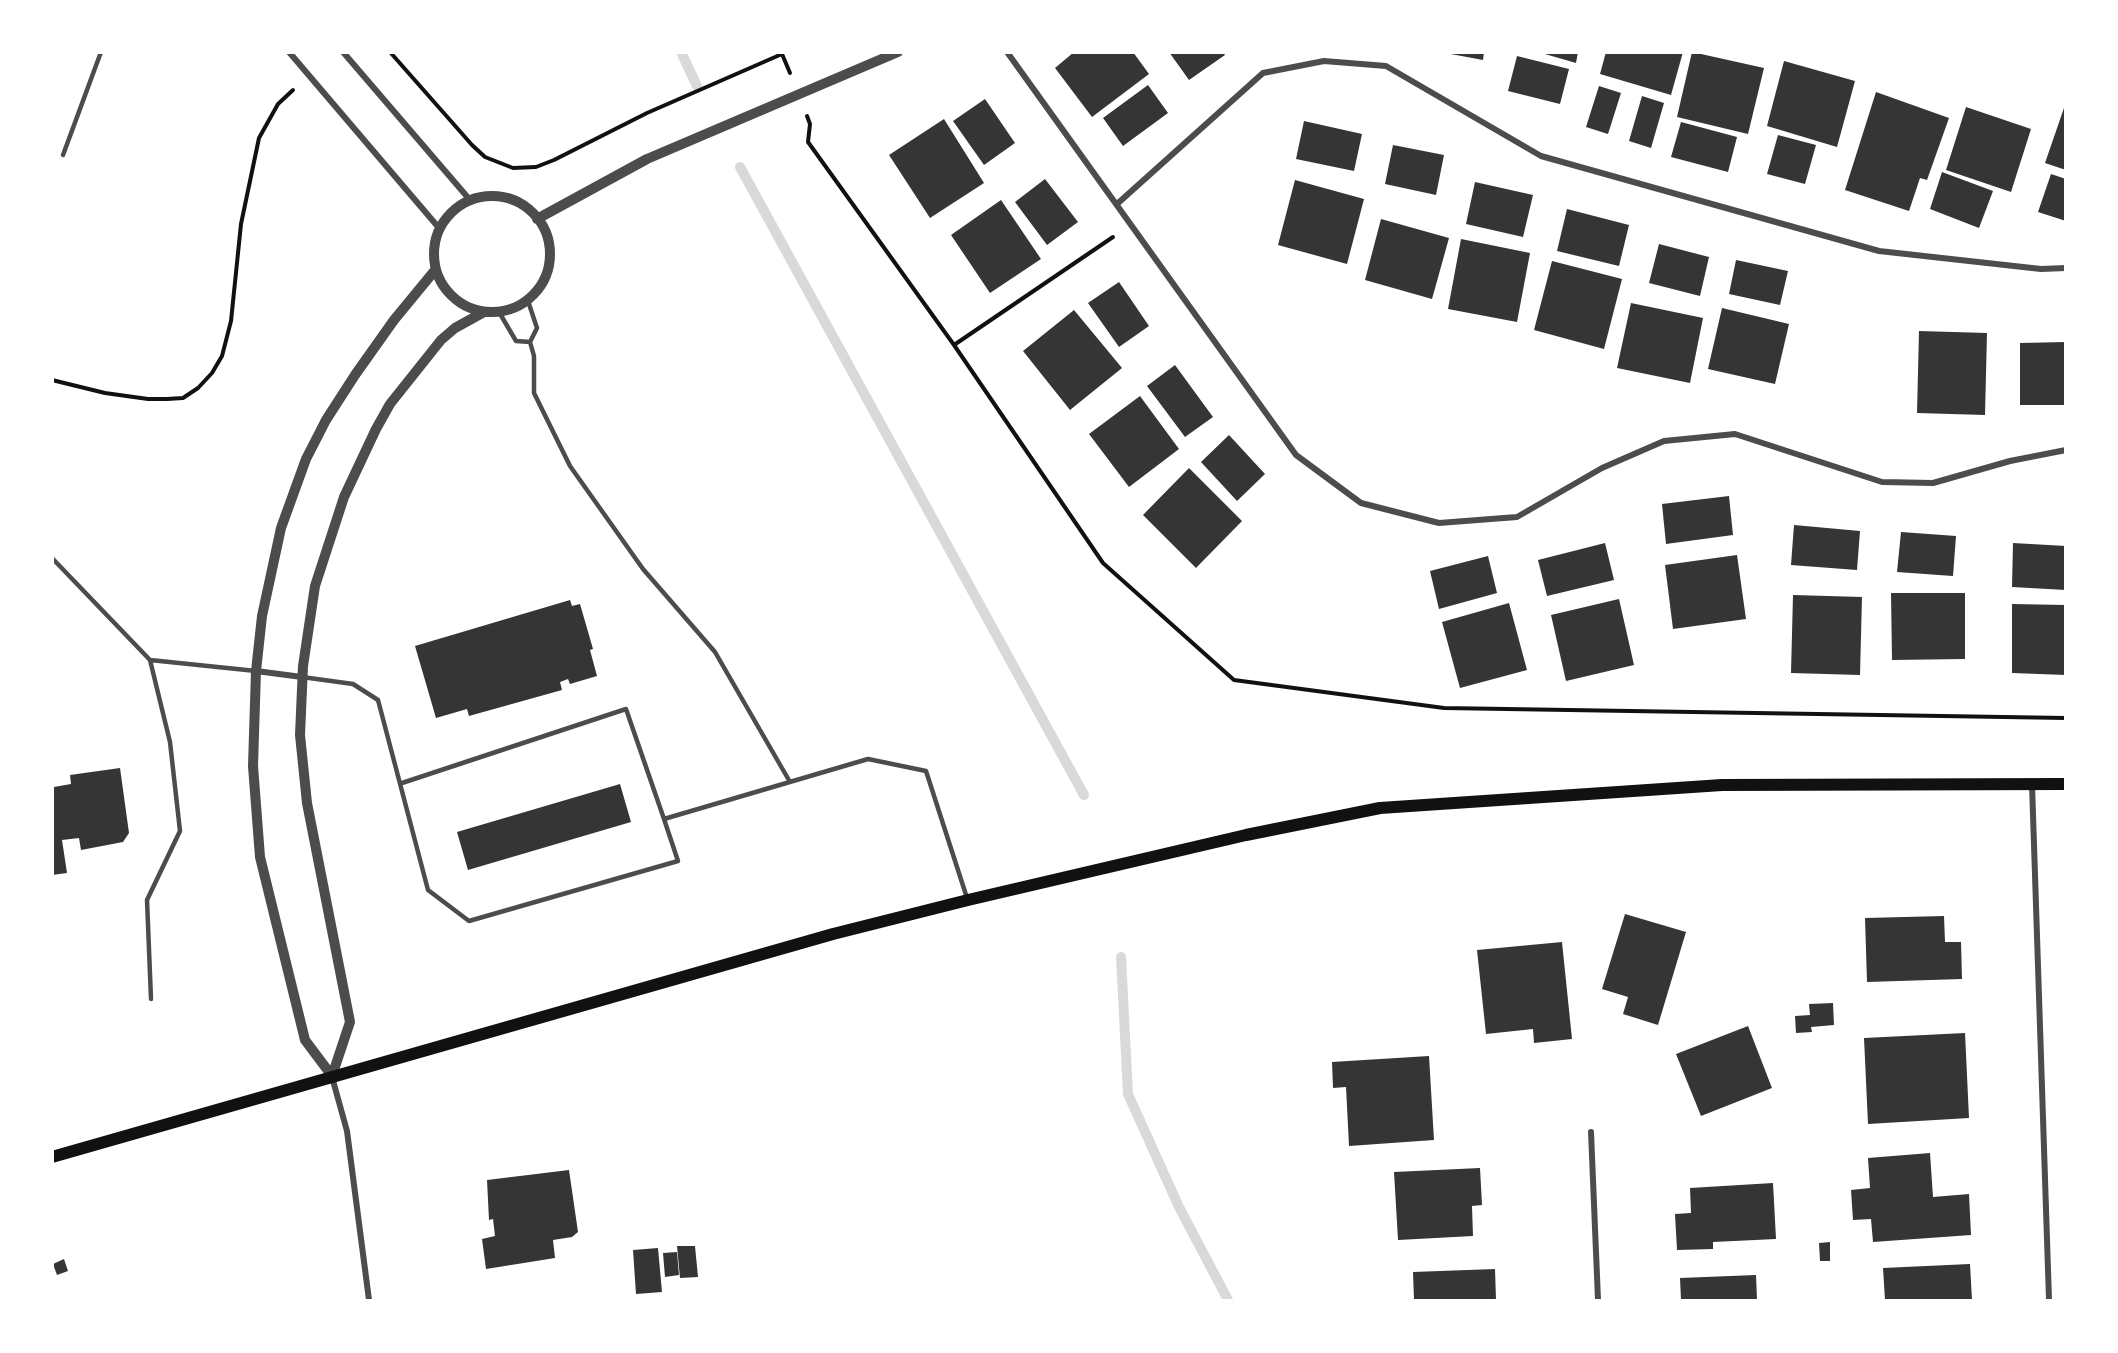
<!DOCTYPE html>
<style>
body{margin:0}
#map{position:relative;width:2118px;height:1353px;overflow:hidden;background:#fff;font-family:"PT Sans Narrow",sans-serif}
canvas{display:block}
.frame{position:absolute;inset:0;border:54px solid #fff;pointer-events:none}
</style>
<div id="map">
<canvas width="2118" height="1353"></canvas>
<div class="frame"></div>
</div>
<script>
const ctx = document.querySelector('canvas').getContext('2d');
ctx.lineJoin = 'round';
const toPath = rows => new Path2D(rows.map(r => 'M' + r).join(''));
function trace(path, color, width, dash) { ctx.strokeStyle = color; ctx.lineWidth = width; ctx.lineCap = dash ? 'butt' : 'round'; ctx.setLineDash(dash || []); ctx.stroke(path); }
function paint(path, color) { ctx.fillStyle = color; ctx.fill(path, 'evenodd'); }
trace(toPath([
 [681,52,697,86],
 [740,167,1084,795],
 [1121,957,1128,1094,1179,1207,1228,1300]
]), '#d9d9d9', 10);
paint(toPath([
 [1074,52,1133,52,1149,74,1092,117,1055,68],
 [1169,52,1223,52,1225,55,1189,80],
 [1440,52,1484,52,1483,60],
 [1538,52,1578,52,1576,63],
 [1606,52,1683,52,1671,95,1600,74],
 [1692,52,1764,68,1748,134,1677,117],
 [1517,56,1569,69,1560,104,1508,91],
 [1784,61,1855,81,1837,147,1767,126],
 [1148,85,1168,113,1123,146,1103,118],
 [1599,86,1621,93,1608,134,1586,127],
 [1876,92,1949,118,1927,180,1920,178,1909,211,1845,190],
 [1642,96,1664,103,1651,148,1629,141],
 [985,99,1015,143,984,165,953,121],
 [2065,105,2066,105,2066,170,2045,163],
 [1966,107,2031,129,2011,192,1946,170],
 [944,119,984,183,930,218,889,155],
 [1304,121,1362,134,1354,171,1296,159],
 [1681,122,1737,137,1728,172,1671,157],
 [1778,135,1816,145,1805,184,1767,174],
 [1393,145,1444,155,1436,195,1385,184],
 [1942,172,1993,191,1979,228,1930,209],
 [2051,174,2066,179,2066,221,2038,212],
 [1045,179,1078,222,1047,245,1015,202],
 [1295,180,1364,199,1347,264,1278,245],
 [1475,182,1533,195,1523,237,1466,224],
 [1001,200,1041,259,990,293,951,235],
 [1567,209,1629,225,1619,266,1557,251],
 [1381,219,1449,238,1432,299,1365,280],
 [1461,239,1530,253,1517,322,1448,309],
 [1659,244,1709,257,1700,296,1649,283],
 [1736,260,1788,271,1780,305,1729,294],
 [1552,261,1622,279,1604,349,1534,330],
 [1119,282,1149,326,1119,347,1088,303],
 [1631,303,1703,318,1690,383,1617,368],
 [1722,308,1789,324,1775,384,1708,369],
 [1074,310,1122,368,1070,410,1023,351],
 [1919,331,1987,333,1985,415,1917,413],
 [2066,342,2066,405,2020,405,2020,343],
 [1175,365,1213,417,1185,437,1147,386],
 [1140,396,1179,449,1129,487,1089,434],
 [1229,435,1265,474,1237,501,1201,462],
 [1189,468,1242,521,1196,568,1143,515],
 [1729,496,1733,535,1666,544,1662,504],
 [1794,525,1860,531,1857,570,1791,565],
 [1901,532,1956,536,1953,576,1897,572],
 [1605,543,1614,580,1547,596,1538,560],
 [2013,543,2066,546,2066,590,2012,587],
 [1737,555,1746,619,1673,629,1665,565],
 [1488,556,1497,593,1439,609,1430,571],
 [1891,593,1965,593,1965,659,1892,660],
 [1793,595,1862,597,1860,675,1791,673],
 [1619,599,1634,665,1566,681,1551,615],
 [570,600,572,606,580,604,593,649,590,650,597,676,570,684,568,679,560,682,562,690,469,716,467,709,436,718,415,646],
 [1509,603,1527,670,1460,688,1442,622],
 [2012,604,2066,605,2066,675,2012,673],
 [120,768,129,833,123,842,81,850,79,838,62,840,67,873,52,875,52,782,54,787,71,784,70,775],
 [620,784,631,822,468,870,457,832],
 [1625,914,1686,932,1658,1025,1623,1014,1628,997,1602,989],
 [1944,916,1945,942,1961,942,1962,979,1867,982,1865,918],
 [1562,942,1572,1039,1534,1043,1533,1029,1486,1034,1477,950],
 [1833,1003,1834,1025,1811,1027,1812,1032,1796,1033,1795,1016,1810,1015,1809,1004],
 [1748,1026,1772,1088,1701,1116,1676,1054],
 [1965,1033,1969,1118,1868,1124,1864,1038],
 [1429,1056,1434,1140,1349,1146,1346,1087,1333,1088,1332,1062],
 [1930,1153,1933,1197,1969,1194,1971,1235,1873,1242,1871,1219,1853,1220,1851,1190,1870,1188,1868,1158],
 [1480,1168,1482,1205,1472,1206,1473,1236,1398,1240,1394,1172],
 [569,1170,578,1232,572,1237,553,1240,555,1258,486,1269,482,1239,495,1236,493,1219,489,1220,487,1180],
 [1773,1183,1776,1239,1713,1242,1713,1249,1677,1250,1675,1214,1691,1213,1690,1188],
 [1830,1242,1830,1261,1820,1261,1819,1243],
 [677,1246,695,1246,698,1277,680,1278],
 [658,1248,662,1292,636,1294,633,1250],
 [677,1252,679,1275,665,1277,663,1253],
 [64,1259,68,1271,57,1275,53,1264],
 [1970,1264,1972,1300,1885,1300,1883,1268],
 [1495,1269,1496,1300,1414,1300,1413,1272],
 [1756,1275,1757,1300,1681,1300,1680,1278]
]), '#353535');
trace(toPath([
 [390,52,472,145,485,157,513,168,536,167,554,160,647,113,782,54,790,73],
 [807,116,810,124,808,142,954,345,1103,563,1234,680,1444,708,2066,718],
 [954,345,1113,237],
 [52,380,105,393,148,399,167,399,183,398,198,388,212,373,222,356,231,321,241,224,259,138,278,104,293,90]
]), '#111', 4);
trace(toPath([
 [63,155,101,52],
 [528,301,537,328,530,342,534,356,534,393,570,466,643,569,715,652,790,782],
 [499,312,516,341,530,342],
 [52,558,150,660,256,671],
 [150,660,170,742,180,831,147,900,151,999],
 [302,677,353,684,378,700,428,890,469,921,678,861,664,819,868,759,926,771,967,898],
 [402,783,626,709,664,819]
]), '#4c4c4c', 4.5);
trace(toPath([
 [289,52,439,228],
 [343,52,470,200],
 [1007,52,1296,455,1361,503,1439,523,1517,517,1602,468,1664,441,1735,434,1882,482,1933,483,2010,461,2066,450],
 [1117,204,1263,73,1324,61,1386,66,1541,156,1879,251,2041,269,2066,268],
 [256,671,302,677],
 [2032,784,2049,1300],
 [332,1077,347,1131,369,1300],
 [1591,1132,1598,1300]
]), '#4c4c4c', 6);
trace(toPath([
 '434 254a58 58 0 1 1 116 0a58 58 0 1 1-116 0Z',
 [537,219,647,159,898,52],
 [332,1076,305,1040,260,857,253,766,256,671,262,616,281,528,306,459,326,420,355,375,394,320,436,269],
 [332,1076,350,1022,307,803,300,735,303,666,315,586,344,497,376,429,390,404,441,340,455,328,484,312]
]), '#4c4c4c', 10);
trace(toPath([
 [52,1157,833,934,968,900,1246,835,1380,808,1722,785,2066,784]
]), '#111', 12);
</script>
